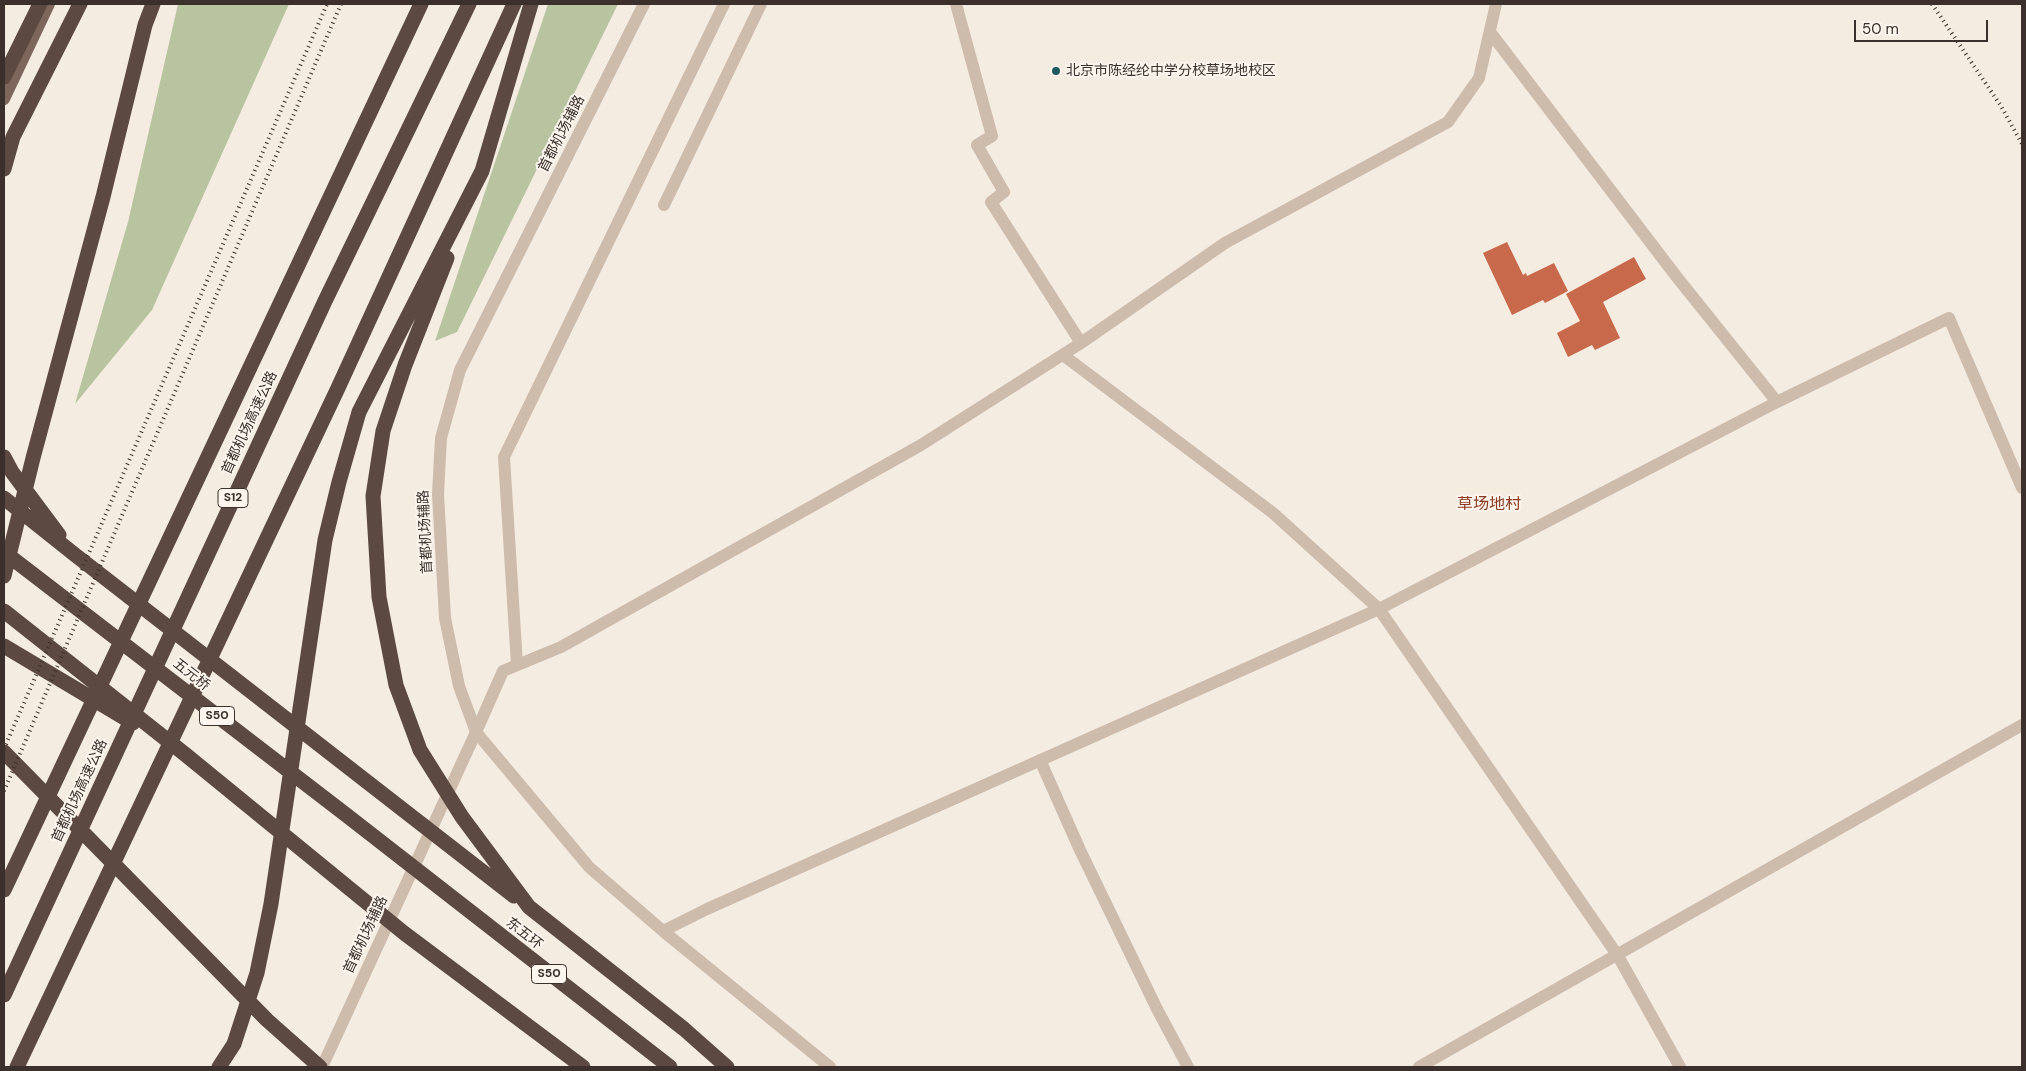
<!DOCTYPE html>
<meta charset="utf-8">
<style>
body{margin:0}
#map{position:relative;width:2026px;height:1071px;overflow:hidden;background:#f4ebe1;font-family:"DM Sans",sans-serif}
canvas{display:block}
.frame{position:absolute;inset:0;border:5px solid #3b302b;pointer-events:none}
.scale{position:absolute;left:1854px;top:20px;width:134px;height:22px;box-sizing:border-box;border:2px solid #3b302b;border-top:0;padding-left:6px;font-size:15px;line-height:18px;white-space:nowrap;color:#3b302b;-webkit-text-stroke:4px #fbf5ee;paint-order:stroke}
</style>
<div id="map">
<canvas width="2026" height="1071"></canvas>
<div class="frame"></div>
<div class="scale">50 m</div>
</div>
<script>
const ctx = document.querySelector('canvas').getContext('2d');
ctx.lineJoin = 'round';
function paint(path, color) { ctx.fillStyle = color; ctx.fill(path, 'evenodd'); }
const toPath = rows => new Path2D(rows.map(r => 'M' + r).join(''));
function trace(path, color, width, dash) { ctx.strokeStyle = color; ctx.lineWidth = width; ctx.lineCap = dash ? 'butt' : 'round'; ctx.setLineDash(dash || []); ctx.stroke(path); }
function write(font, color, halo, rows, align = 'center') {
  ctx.font = font + ' "DM Sans","Noto Sans SC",sans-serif'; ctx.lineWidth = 4; ctx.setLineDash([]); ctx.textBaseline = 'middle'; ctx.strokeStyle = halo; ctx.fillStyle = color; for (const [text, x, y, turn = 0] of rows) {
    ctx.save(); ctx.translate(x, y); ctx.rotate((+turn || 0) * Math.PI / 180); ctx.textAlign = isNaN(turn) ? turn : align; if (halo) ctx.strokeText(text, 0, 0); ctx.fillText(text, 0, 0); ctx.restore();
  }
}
paint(toPath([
 [178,4,289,4,152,310,75,404,128,222],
 [548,4,618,4,457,332,435,341]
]), '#b8c4a0');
paint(toPath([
 [1507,242,1523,275,1526,273,1527,276,1554,263,1568,291,1545,303,1543,300,1512,315,1483,253],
 [1634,257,1646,279,1603,302,1620,338,1595,350,1592,345,1568,357,1557,333,1580,321,1566,294]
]), '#c8694b');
trace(toPath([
 [956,4,992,136,977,145,1004,192,991,202,1081,343],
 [1490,32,1676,276,1777,402],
 [664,205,761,4],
 [1063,355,1273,513,1379,609,1618,956,1680,1067],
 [517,665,504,457,724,4],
 [1040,760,1080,850,1157,1009,1188,1067],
 [663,931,707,909,1379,609,1777,402,1949,318,2022,488],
 [322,1067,476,732,459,686,445,618,438,494,441,438,460,370,644,4],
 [830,1067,663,931,589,867,476,732,503,671,561,647,921,445,1081,343,1225,243,1448,122,1479,78,1496,4],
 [1419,1067,2022,725]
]), '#cdbbac', 12);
trace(toPath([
 [4,99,49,4]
]), '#7d675c', 12);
trace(toPath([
 [4,77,40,4],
 [4,169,13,137,80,4],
 [447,258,405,365,383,431,373,496,379,597,396,685,420,750,462,817,529,907,684,1029,727,1067],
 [4,457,12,472,59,535],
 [4,498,74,554,514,896],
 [4,552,345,814,670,1067],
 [4,576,33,458,103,197,145,25,153,4],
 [4,611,186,755,404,933,583,1067],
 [4,646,133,723],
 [4,752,267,1020,320,1067],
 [4,890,421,4],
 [4,995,325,301,469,4],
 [17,1067,338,388,514,4],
 [219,1067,234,1044,257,973,271,904,325,540,339,482,359,412,482,171,531,4]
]), '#5c4a42', 15);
trace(toPath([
 [1932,4,2001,106,2022,144],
 [4,749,327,4],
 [4,791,341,4]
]), '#3b302b', 4, [1, 4]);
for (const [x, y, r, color] of [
 [1056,71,5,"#1f5a5e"]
]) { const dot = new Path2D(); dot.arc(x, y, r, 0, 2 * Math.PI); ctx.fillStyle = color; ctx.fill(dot); trace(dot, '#fbf5ee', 2); }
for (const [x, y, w] of [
 [233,498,30],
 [217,716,35],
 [549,974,35]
]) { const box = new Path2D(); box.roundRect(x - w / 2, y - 9.5, w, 19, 4); ctx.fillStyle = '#fbf5ee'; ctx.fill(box); trace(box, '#3b302b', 1); }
write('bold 12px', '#3b302b', null, [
 ["S12",233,498],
 ["S50",217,716],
 ["S50",549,974]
]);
write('14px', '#3b302b', '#fbf5ee', [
 ["北京市陈经纶中学分校草场地校区",1066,71]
], 'left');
write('14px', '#3b302b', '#fbf5ee', [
 ["首都机场辅路",562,134,-63],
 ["首都机场高速公路",250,423,-65],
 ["首都机场辅路",426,532,-93],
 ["五元桥",191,675,38],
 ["首都机场高速公路",80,791,-65],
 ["东五环",524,934,38],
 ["首都机场辅路",366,935,-65]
]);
write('16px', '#8c3b22', '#fbf5ee', [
 ["草场地村",1489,505]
]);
</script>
